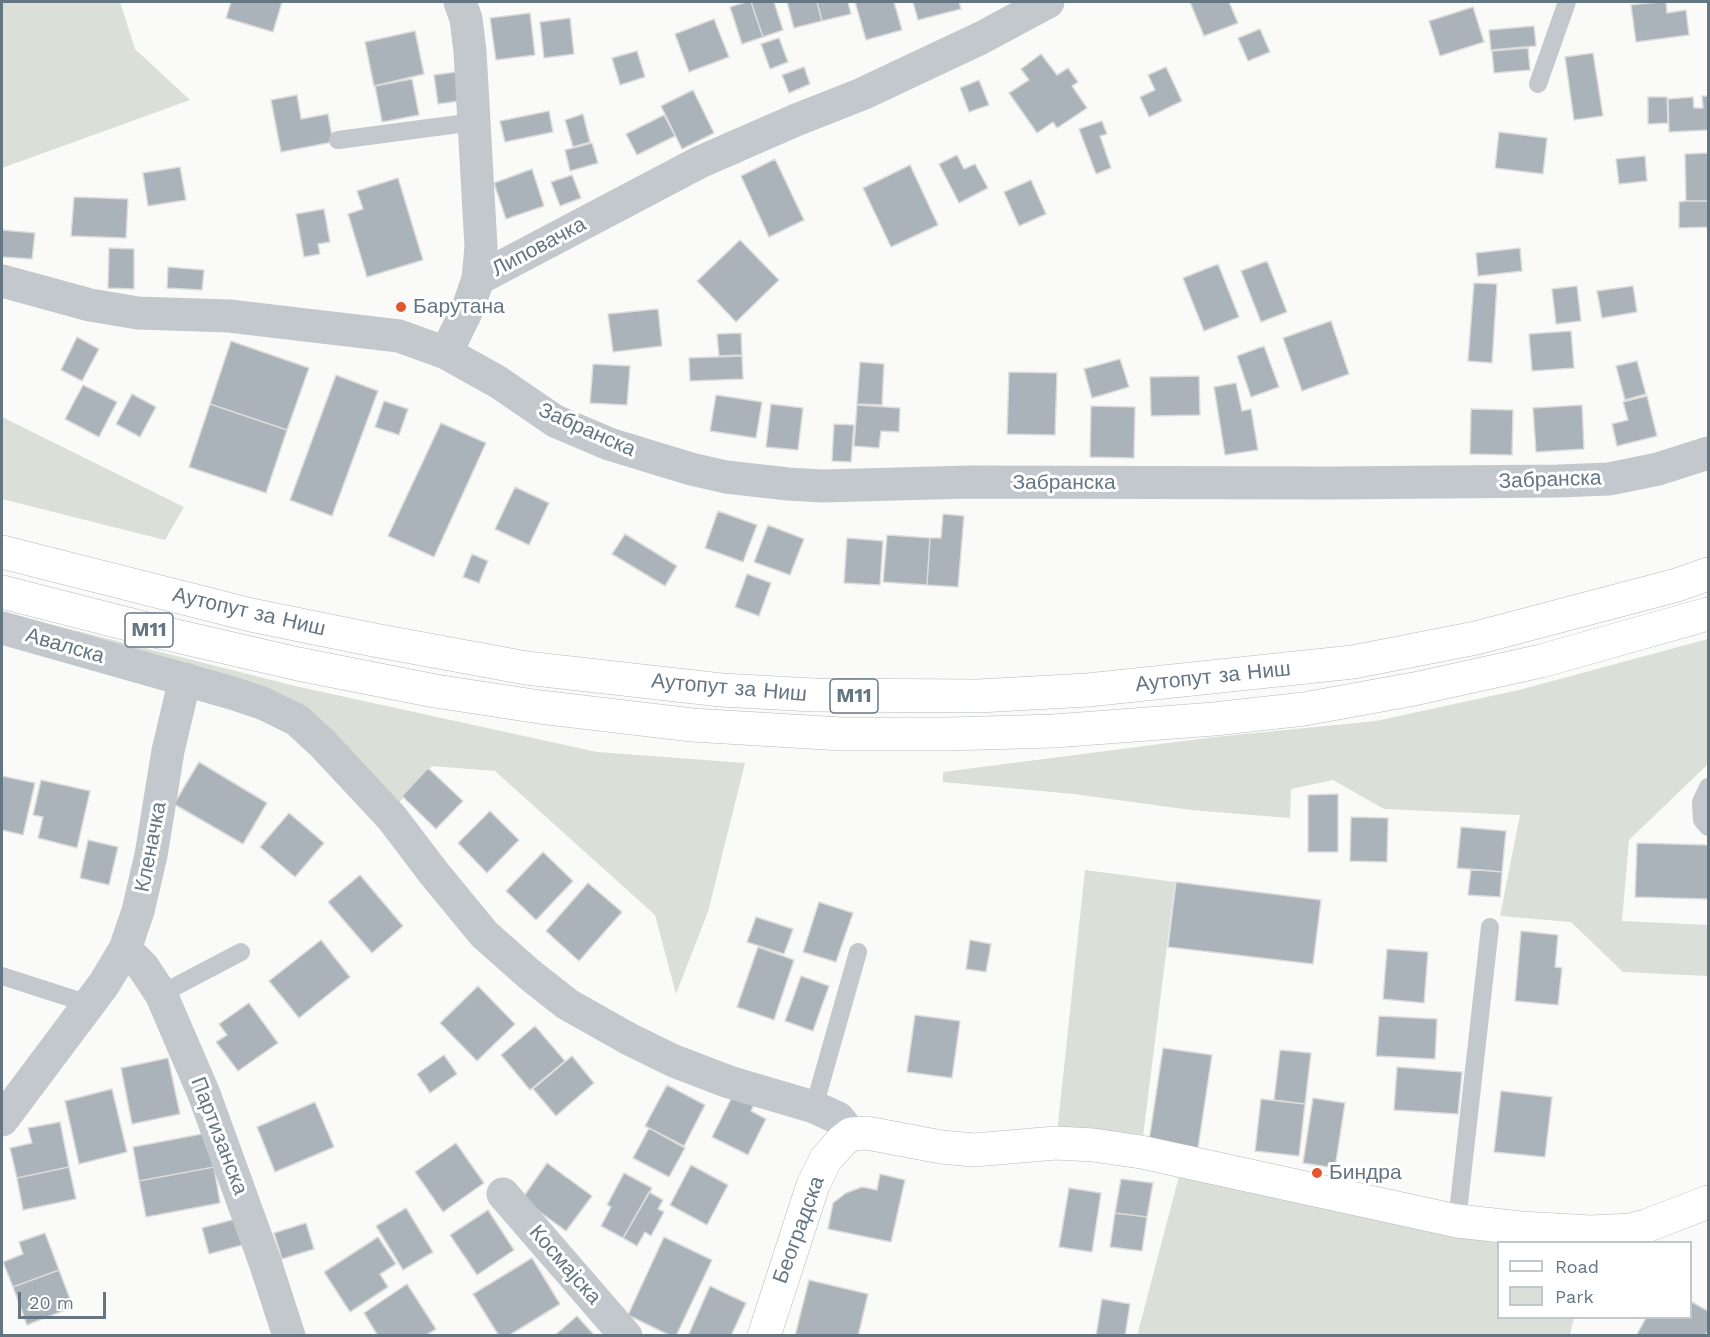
<!DOCTYPE html>
<meta charset="utf-8">
<style>
body{margin:0}
#map{position:relative;width:1710px;height:1337px;overflow:hidden;background:#fafaf8;font-family:"Work Sans",sans-serif}
canvas{display:block}
.frame{position:absolute;inset:0;border:3px solid #657683;pointer-events:none}
.legend{position:absolute;left:1497px;top:1241px;width:195px;height:78px;box-sizing:border-box;background:#fff;border:2px solid #c1c8cd;margin:0;padding:8px 10px;list-style:none;font-size:18px;color:#657683}
.legend li{display:flex;align-items:center;gap:12px;height:30px}
.legend b{width:30px;border:2px solid #c1c8cd}
.scale{position:absolute;left:18px;top:1292px;width:88px;height:27px;box-sizing:border-box;border:3px solid #657683;border-top:0;padding-left:8px;font-size:18px;line-height:21px;white-space:nowrap;color:#657683;-webkit-text-stroke:4px #fff;paint-order:stroke}
</style>
<div id="map">
<canvas width="1710" height="1337"></canvas>
<div class="frame"></div>
<ul class="legend">
<li><b style="height:8px;background:#fff"></b>Road</li>
<li><b style="height:16px;background:#dadfd7"></b>Park</li>
</ul>
<div class="scale">20 m</div>
</div>
<script>
const ctx = document.querySelector('canvas').getContext('2d');
ctx.lineJoin = 'round';
function paint(path, color) { ctx.fillStyle = color; ctx.fill(path, 'evenodd'); }
const toPath = rows => new Path2D(rows.map(r => 'M' + r).join(''));
function trace(path, color, width, dash) { ctx.strokeStyle = color; ctx.lineWidth = width; ctx.lineCap = dash ? 'butt' : 'round'; ctx.setLineDash(dash || []); ctx.stroke(path); }
function write(font, color, halo, rows, align = 'center') {
  ctx.font = font + ' "Work Sans",sans-serif'; ctx.lineWidth = 6; ctx.setLineDash([]); ctx.textBaseline = 'middle'; ctx.strokeStyle = halo; ctx.fillStyle = color; for (const [text, x, y, turn = 0] of rows) {
    ctx.save(); ctx.translate(x, y); ctx.rotate((+turn || 0) * Math.PI / 180); ctx.textAlign = isNaN(turn) ? turn : align; if (halo) ctx.strokeText(text, 0, 0); ctx.fillText(text, 0, 0); ctx.restore();
  }
}
paint(toPath([
 [2,2,120,2,135,49,190,100,2,168],
 [2,417,184,507,165,540,2,499],
 [2,612,295,686,597,752,745,763,708,912,676,994,655,915,495,771,432,766,386,817,297,720,2,629],
 [1708,639,1708,764,1629,840,1622,921,1708,925,1708,976,1623,972,1571,922,1500,916,1520,815,1384,809,1333,780,1291,789,1290,818,1191,810,1074,794,943,782,943,772,1215,737,1376,721,1519,690],
 [1085,870,1175,882,1141,1152,1056,1143],
 [1183,1161,1589,1242,1498,1242,1498,1318,1574,1318,1570,1335,1137,1336]
]), '#dadfd7');
const building = toPath([
 [231,2,282,2,273,32,226,18,231,2],
 [746,2,751,2,763,37,742,44,730,7,746,2],
 [751,2,774,2,783,30,763,37,751,2],
 [787,2,817,2,822,21,794,28,787,2],
 [817,2,848,2,851,14,822,21,817,2],
 [855,2,894,2,902,30,866,40,855,2],
 [913,2,959,2,961,9,918,20,913,2],
 [1190,2,1229,2,1238,23,1204,36,1190,2],
 [1658,2,1666,2,1667,13,1686,10,1689,35,1636,42,1631,5,1658,2],
 [1473,7,1484,42,1440,56,1429,21,1473,7],
 [530,13,535,55,496,60,490,18,530,13],
 [570,18,574,54,544,58,540,22,570,18],
 [714,19,729,57,689,72,675,34,714,19],
 [1534,26,1536,46,1491,50,1489,30,1534,26],
 [1260,29,1270,52,1248,61,1238,38,1260,29],
 [415,31,424,74,374,86,365,42,415,31],
 [779,38,788,62,770,69,761,44,779,38],
 [1528,48,1530,70,1494,73,1492,51,1528,48],
 [637,51,645,77,620,85,612,58,637,51],
 [1593,53,1603,116,1574,120,1565,57,1593,53],
 [1041,54,1057,75,1068,68,1078,82,1072,86,1087,108,1057,128,1053,122,1037,133,1009,93,1029,80,1021,69,1041,54],
 [804,67,810,84,789,93,782,75,804,67],
 [1166,67,1182,101,1149,117,1140,97,1155,90,1148,75,1166,67],
 [456,72,459,101,438,104,434,75,456,72],
 [412,79,419,115,382,122,375,86,412,79],
 [979,80,989,105,969,112,960,88,979,80],
 [693,90,714,133,682,149,661,106,693,90],
 [297,95,301,119,328,114,333,142,281,152,271,100,297,95],
 [1702,96,1708,96,1708,130,1669,132,1668,99,1693,97,1694,108,1703,108,1702,96],
 [1648,97,1667,97,1668,123,1648,124,1648,97],
 [549,111,553,132,505,142,500,121,549,111],
 [583,114,590,142,573,147,565,120,583,114],
 [664,115,675,136,637,155,626,134,664,115],
 [1102,121,1107,134,1100,136,1111,168,1096,174,1079,129,1102,121],
 [1499,132,1547,138,1543,174,1495,168,1499,132],
 [592,143,598,163,570,171,565,150,592,143],
 [1708,153,1708,201,1686,201,1685,154,1708,153],
 [957,155,964,169,975,164,988,188,959,203,939,164,957,155],
 [1645,156,1647,181,1619,184,1616,159,1645,156],
 [775,159,804,220,769,237,741,176,775,159],
 [910,165,938,225,891,247,863,188,910,165],
 [180,167,186,200,148,206,143,173,180,167],
 [532,169,544,206,506,219,494,183,532,169],
 [572,175,581,198,560,206,551,182,572,175],
 [398,178,423,260,367,277,348,214,363,209,357,191,398,178],
 [1031,180,1046,214,1019,226,1004,192,1031,180],
 [74,197,128,199,126,238,71,236,74,197],
 [1686,201,1708,201,1708,227,1679,228,1679,202,1686,201],
 [324,209,330,242,318,244,320,254,304,257,296,214,324,209],
 [2,230,35,233,32,259,2,257,2,230],
 [740,240,779,280,736,322,697,281,740,240],
 [109,248,134,249,134,289,108,288,109,248],
 [1520,248,1522,271,1478,276,1476,253,1520,248],
 [1267,261,1287,312,1261,322,1241,271,1267,261],
 [1218,264,1239,317,1204,331,1183,278,1218,264],
 [168,267,204,270,202,290,167,288,168,267],
 [1474,283,1497,284,1492,363,1468,361,1474,283],
 [1577,286,1581,321,1556,324,1552,289,1577,286],
 [1633,286,1637,312,1602,318,1597,291,1633,286],
 [658,309,662,346,613,352,608,314,658,309],
 [1331,321,1349,374,1302,391,1283,338,1331,321],
 [1571,331,1574,368,1532,371,1529,334,1571,331],
 [741,333,742,355,719,356,717,334,741,333],
 [77,337,99,349,82,381,61,370,77,337],
 [231,341,309,368,287,430,210,404,231,341],
 [1264,346,1279,387,1251,397,1237,356,1264,346],
 [742,356,743,379,690,381,689,358,742,356],
 [1120,359,1129,387,1092,398,1084,369,1120,359],
 [1637,361,1646,394,1625,400,1616,366,1637,361],
 [860,362,884,364,882,405,857,404,860,362],
 [593,364,630,366,627,405,590,403,593,364],
 [1009,372,1057,373,1055,435,1007,434,1009,372],
 [336,375,378,391,332,516,290,500,336,375],
 [1199,376,1200,415,1151,416,1150,377,1199,376],
 [1236,383,1242,411,1251,409,1258,450,1225,455,1214,387,1236,383],
 [83,385,117,402,99,437,65,419,83,385],
 [132,394,156,407,140,437,116,424,132,394],
 [716,395,762,402,756,438,710,431,716,395],
 [1647,396,1657,436,1617,446,1612,424,1628,420,1623,402,1647,396],
 [384,401,408,409,399,435,375,427,384,401],
 [210,404,287,430,266,493,189,467,210,404],
 [771,404,803,408,798,450,766,447,771,404],
 [857,405,900,408,899,432,881,431,879,448,854,446,857,405],
 [1582,405,1584,449,1536,452,1533,408,1582,405],
 [1091,406,1135,407,1134,458,1090,457,1091,406],
 [1471,409,1513,410,1512,455,1470,454,1471,409],
 [441,423,486,443,434,557,388,536,441,423],
 [834,424,854,425,851,462,832,461,834,424],
 [515,487,549,503,529,545,495,529,515,487],
 [718,511,757,525,743,562,705,548,718,511],
 [943,514,964,516,958,587,927,585,930,538,941,538,943,514],
 [768,525,804,539,790,575,754,562,768,525],
 [625,534,677,566,665,586,612,554,625,534],
 [887,535,930,538,927,585,883,582,887,535],
 [847,538,883,541,880,585,844,583,847,538],
 [472,554,488,561,479,583,463,577,472,554],
 [747,574,771,583,759,616,735,607,747,574],
 [199,762,267,803,243,844,174,804,199,762],
 [428,768,463,801,436,829,402,796,428,768],
 [2,776,35,783,23,835,2,830,2,776],
 [41,780,90,791,77,848,38,838,43,817,33,815,41,780],
 [1338,794,1338,852,1308,852,1308,795,1338,794],
 [490,811,519,840,487,873,458,843,490,811],
 [289,813,324,843,295,877,260,847,289,813],
 [1351,817,1388,818,1387,862,1350,861,1351,817],
 [1461,827,1506,831,1502,872,1457,868,1461,827],
 [88,840,118,847,109,885,80,878,88,840],
 [1637,843,1708,845,1708,899,1635,897,1637,843],
 [543,852,573,881,536,920,506,891,543,852],
 [1471,869,1502,872,1500,897,1468,895,1471,869],
 [360,875,403,926,372,953,328,902,360,875],
 [1176,882,1321,900,1313,964,1168,947,1176,882],
 [588,883,622,912,579,961,546,931,588,883],
 [819,902,853,913,836,962,803,952,819,902],
 [756,917,793,929,784,954,747,942,756,917],
 [1521,931,1558,935,1555,967,1562,968,1558,1005,1515,1001,1521,931],
 [321,940,350,977,299,1018,269,981,321,940],
 [970,940,991,944,986,972,966,969,970,940],
 [758,947,794,960,774,1020,737,1007,758,947],
 [1387,949,1428,952,1424,1003,1383,999,1387,949],
 [801,976,829,986,813,1031,785,1021,801,976],
 [478,986,515,1024,477,1061,440,1023,478,986],
 [249,1003,278,1043,238,1071,216,1042,227,1035,219,1024,249,1003],
 [915,1015,960,1021,952,1078,907,1072,915,1015],
 [1379,1016,1437,1019,1435,1059,1376,1056,1379,1016],
 [535,1026,565,1061,530,1090,501,1055,535,1026],
 [1163,1048,1212,1055,1198,1148,1149,1141,1163,1048],
 [1280,1050,1311,1053,1305,1104,1274,1100,1280,1050],
 [444,1055,457,1074,430,1093,417,1074,444,1055],
 [572,1056,594,1083,556,1116,533,1089,572,1056],
 [168,1058,180,1114,132,1124,121,1068,168,1058],
 [1397,1067,1462,1072,1458,1114,1394,1110,1397,1067],
 [667,1085,705,1105,684,1146,645,1126,667,1085],
 [112,1089,127,1152,79,1164,65,1101,112,1089],
 [1501,1091,1552,1097,1545,1157,1494,1152,1501,1091],
 [734,1093,755,1103,751,1111,766,1119,748,1155,712,1137,734,1093],
 [1313,1098,1345,1103,1335,1168,1303,1163,1313,1098],
 [1261,1099,1305,1104,1299,1156,1255,1151,1261,1099],
 [315,1102,334,1147,275,1172,257,1127,315,1102],
 [60,1122,69,1167,17,1178,10,1148,32,1143,28,1128,60,1122],
 [649,1128,685,1148,669,1177,633,1158,649,1128],
 [207,1133,214,1167,139,1181,133,1147,207,1133],
 [456,1143,484,1183,443,1212,415,1172,456,1143],
 [547,1163,592,1196,566,1231,522,1199,547,1163],
 [691,1165,728,1185,707,1225,670,1205,691,1165],
 [69,1167,76,1199,23,1210,17,1178,69,1167],
 [214,1167,220,1203,146,1217,139,1181,214,1167],
 [624,1173,652,1188,623,1238,601,1226,611,1207,607,1205,624,1173],
 [880,1174,905,1180,891,1242,828,1229,833,1203,846,1193,862,1187,877,1190,880,1174],
 [1121,1179,1153,1183,1147,1217,1115,1213,1121,1179],
 [1069,1188,1101,1193,1092,1252,1059,1247,1069,1188],
 [649,1192,663,1200,658,1209,664,1212,651,1236,645,1232,637,1246,623,1238,649,1192],
 [406,1208,433,1252,403,1270,376,1226,406,1208],
 [488,1210,514,1250,477,1275,450,1235,488,1210],
 [1115,1213,1147,1217,1142,1251,1110,1247,1115,1213],
 [239,1218,246,1244,209,1254,202,1228,239,1218],
 [306,1223,314,1249,282,1259,274,1233,306,1223],
 [45,1233,59,1270,13,1287,3,1262,23,1254,19,1242,45,1233],
 [378,1237,396,1264,380,1274,388,1287,350,1312,324,1272,378,1237],
 [664,1237,712,1260,676,1336,671,1336,628,1315,664,1237],
 [532,1258,560,1304,508,1336,499,1336,473,1294,532,1258],
 [59,1270,73,1307,27,1325,13,1287,59,1270],
 [809,1280,868,1294,858,1336,795,1336,809,1280],
 [407,1284,436,1329,425,1336,378,1336,364,1313,407,1284],
 [710,1286,746,1303,731,1336,688,1336,710,1286],
 [1102,1299,1130,1304,1125,1336,1096,1336,1102,1299],
 [1690,1301,1708,1311,1708,1330,1705,1336,1636,1336,1646,1318,1690,1318,1690,1301],
 [577,1316,595,1336,554,1336,577,1316]
]);
paint(building, '#aab3b9');
trace(building, '#dcdcda', 1.5);
const secondary = toPath([
 [764,1336,813,1185,826,1159,842,1141,851,1134,867,1133,941,1147,974,1150,1056,1143,1093,1145,1141,1152,1457,1221,1521,1228,1591,1232,1631,1230,1646,1226,1708,1202]
]);
const highway = toPath([
 [2,552,251,615,374,640,526,668,721,690,814,695,978,696,1088,690,1353,662,1476,638,1677,585,1708,574],
 [2,592,159,632,298,664,435,691,540,707,692,725,842,734,948,734,1054,731,1214,719,1304,709,1414,689,1541,661,1708,614]
]);
trace(secondary, '#b3babf', 34);
trace(highway, '#b4b9bd', 34);
trace(toPath([
 [1538,84,1567,2],
 [338,140,474,122],
 [1708,787,1701,802,1702,820,1708,827],
 [2,976,89,1004],
 [161,994,241,952],
 [814,1107,858,952],
 [1457,1221,1490,927]
]), '#c3c8cc', 18);
trace(toPath([
 [460,2,466,19,470,51,481,247,478,279],
 [2,281,90,305,138,313,229,316,399,336,446,353,498,382,555,421,609,444,691,469,726,477,788,484,823,486,969,482,1331,483,1558,481,1609,479,1658,469,1708,453],
 [446,353,468,308,478,279,700,162,796,120,862,94,981,38,1048,2],
 [2,628,232,693,262,703,297,720,322,743,392,818,433,872,484,934,529,974,567,1004,629,1039,674,1061,729,1082,814,1107,838,1118,851,1134],
 [125,949,143,967,161,994,204,1094,265,1262,289,1336],
 [2,1120,104,984,125,949,138,911,151,855,168,751,185,679],
 [503,1194,626,1336]
]), '#c3c8cc', 33);
trace(secondary, '#fff', 33);
trace(highway, '#fff', 33);
for (const [x, y, r, color] of [
 [401,307,6,"#e4572e"],
 [1317,1173,6,"#e4572e"]
]) { const dot = new Path2D(); dot.arc(x, y, r, 0, 2 * Math.PI); ctx.fillStyle = color; ctx.fill(dot); trace(dot, '#fff', 2); }
for (const [x, y, w] of [
 [149,630,48],
 [854,696,48]
]) { const box = new Path2D(); box.roundRect(x - w / 2, y - 17, w, 34, 4.5); ctx.fillStyle = '#fff'; ctx.fill(box); trace(box, '#657683', 1.5); }
write('bold 20px', '#657683', null, [
 ["M11",149,630],
 ["M11",854,696]
]);
write('21px', '#657683', '#fff', [
 ["Липовачка",539,247,-28],
 ["Забранска",587,430,24],
 ["Забранска",1550,480,-2],
 ["Забранска",1064,483],
 ["Аутопут за Ниш",249,612,13],
 ["Авалска",65,646,16],
 ["Аутопут за Ниш",1213,677,-6],
 ["Аутопут за Ниш",729,688,5],
 ["Кленачка",151,847,-79],
 ["Партизанска",219,1136,69],
 ["Београдска",799,1230,-70],
 ["Космајска",565,1265,49]
]);
write('21px', '#657683', '#fff', [
 ["Барутана",413,307],
 ["Биндра",1329,1173]
], 'left');
</script>
